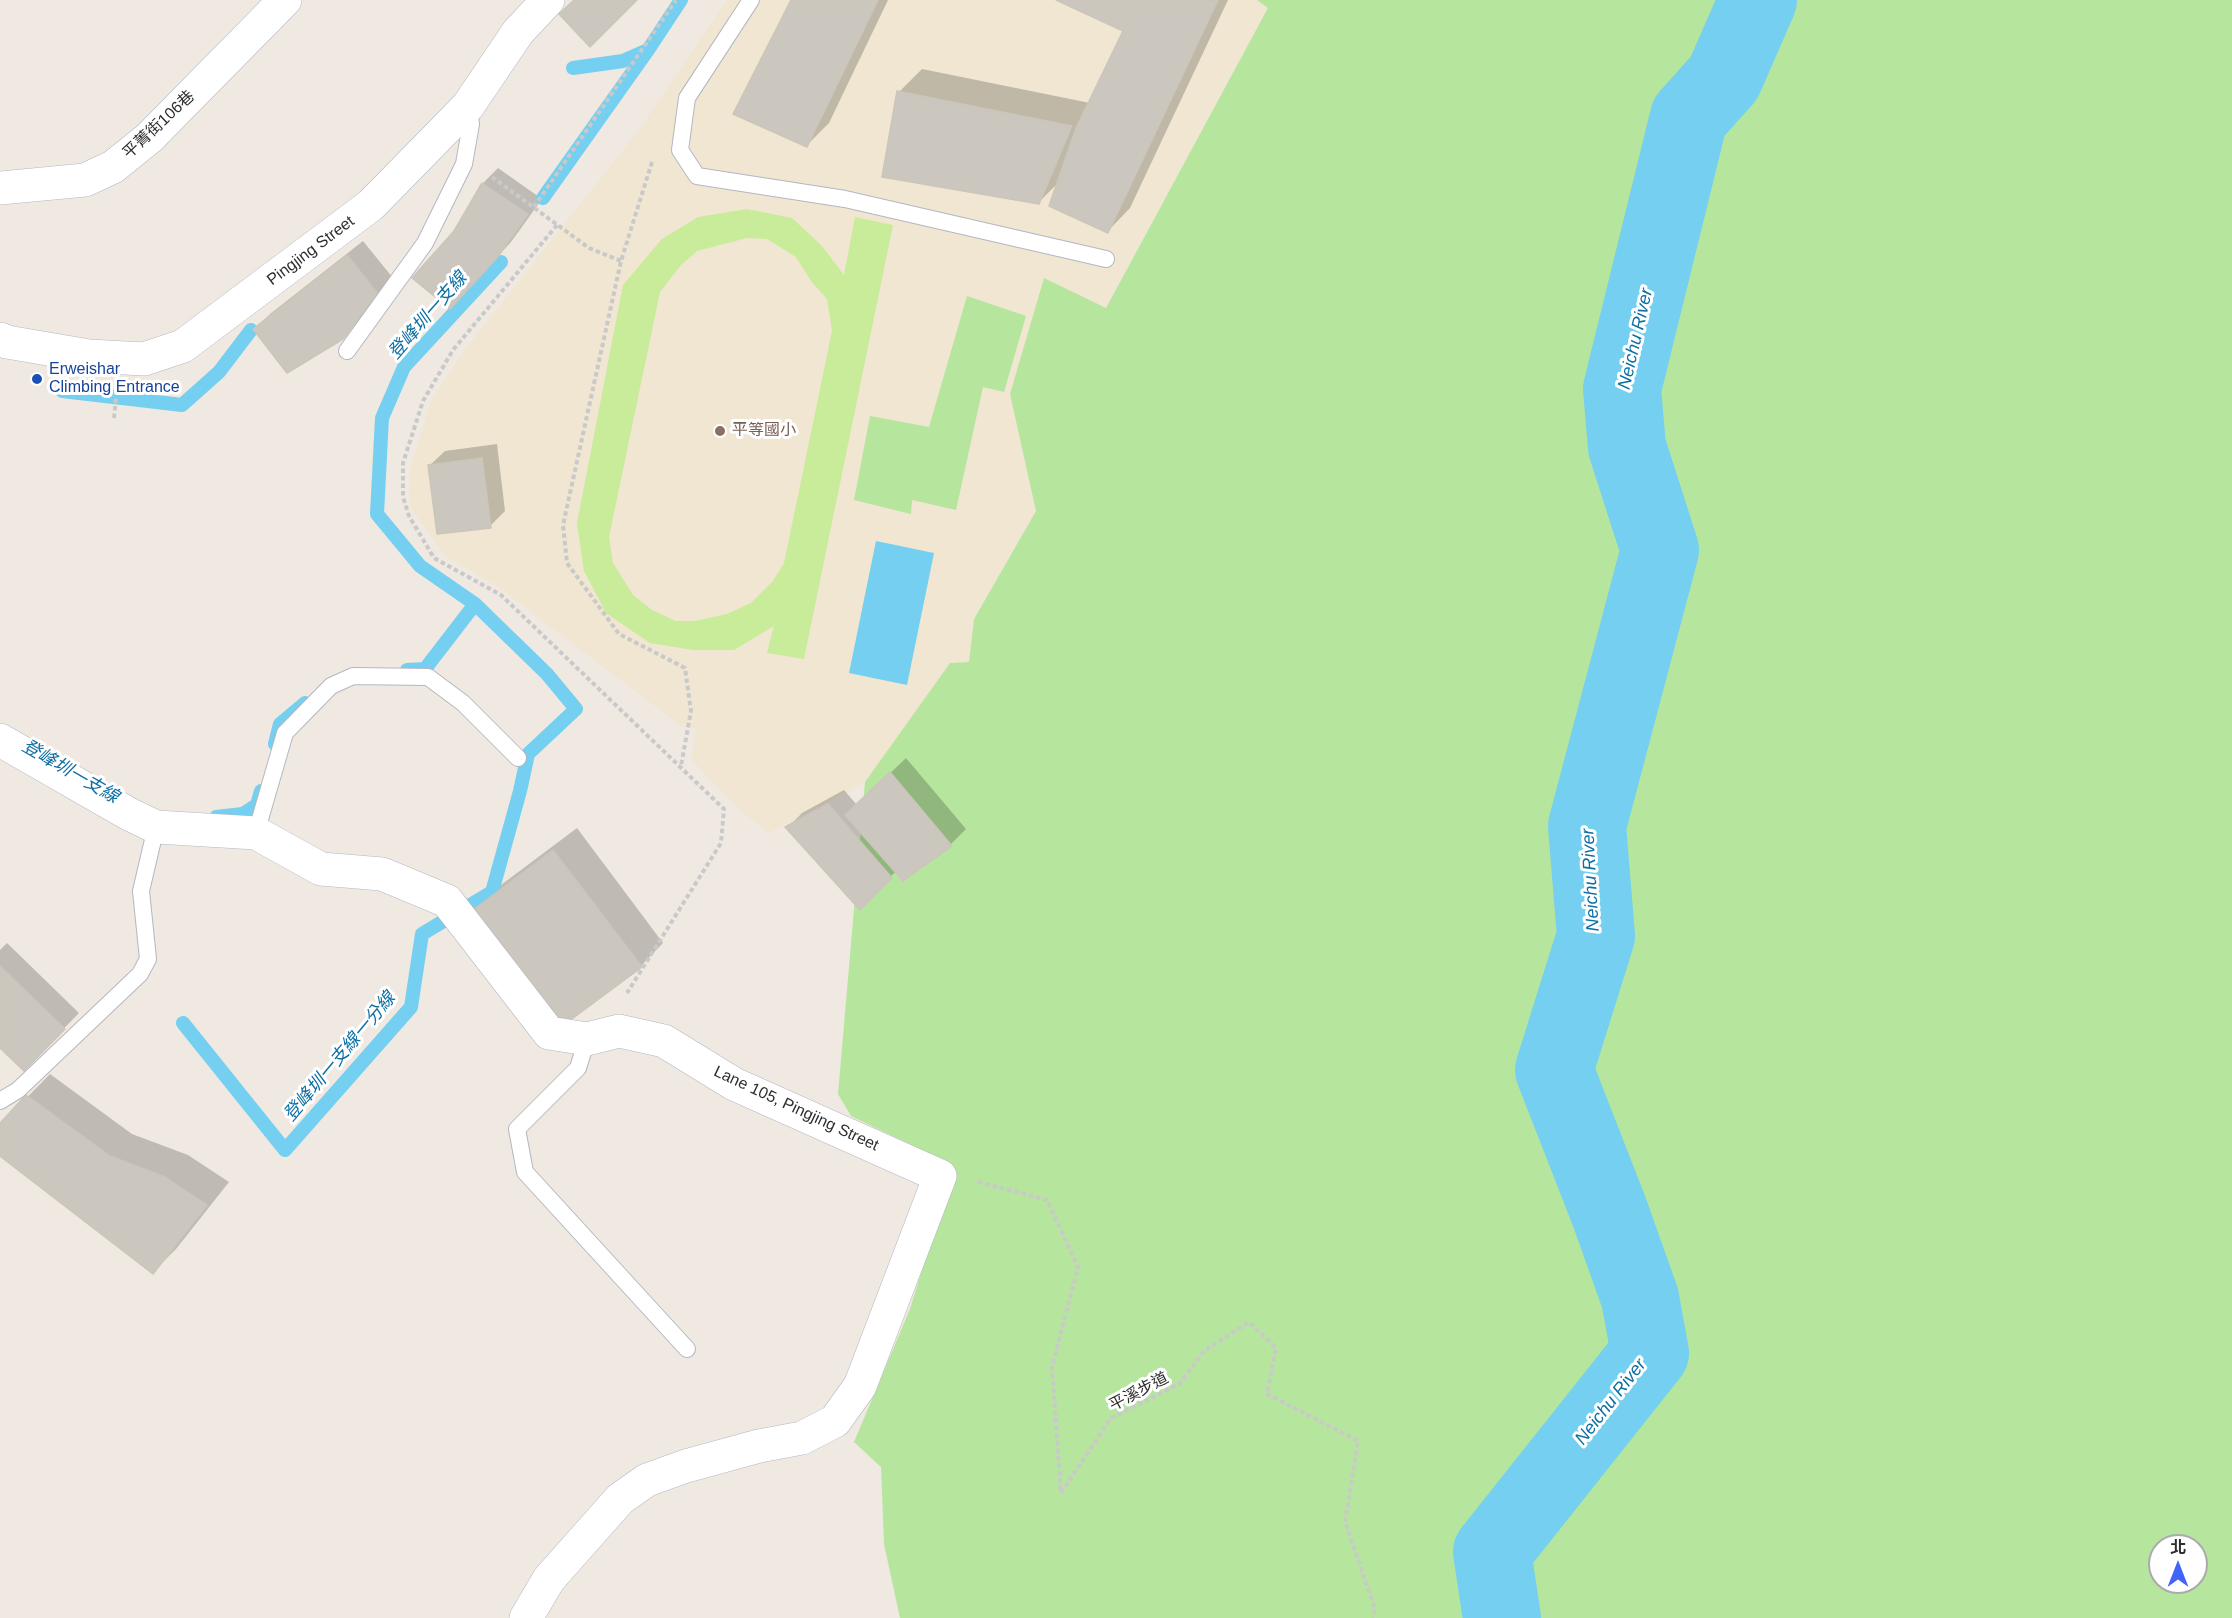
<!DOCTYPE html>
<meta charset="utf-8">
<style>
body{margin:0}
#map{position:relative;width:2232px;height:1618px;overflow:hidden;background:#efe9e1;font-family:Helvetica,"Noto Sans TC",sans-serif}
canvas{display:block}
.north{position:absolute;left:2148px;top:1534px;width:60px;height:60px;box-sizing:border-box;background:#fff;border:2px solid #ababab;border-radius:50%;rotate:0deg;font-size:16px;font-weight:700;line-height:24px;text-align:center;color:#2e2e2e}
.north::after{content:'';display:block;margin:auto;width:21px;height:27px;background:#4264fb;clip-path:polygon(50% 0,100% 100%,50% 72%,0 100%)}
</style>
<div id="map">
<canvas width="2232" height="1618"></canvas>
<div class="north">北</div>
</div>
<script>
const ctx = document.querySelector('canvas').getContext('2d');
ctx.lineJoin = 'round';
function paint(path, color) { ctx.fillStyle = color; ctx.fill(path, 'evenodd'); }
const toPath = rows => new Path2D(rows.map(r => 'M' + r).join(''));
function trace(path, color, width, dash) { ctx.strokeStyle = color; ctx.lineWidth = width; ctx.lineCap = dash ? 'butt' : 'round'; ctx.setLineDash(dash || []); ctx.stroke(path); }
function write(font, color, halo, rows, align = 'center') {
  ctx.font = font + ' Helvetica,"Noto Sans TC",sans-serif'; ctx.lineWidth = 6; ctx.setLineDash([]); ctx.textBaseline = 'middle'; ctx.strokeStyle = halo; ctx.fillStyle = color; for (const [text, x, y, turn = 0] of rows) {
    ctx.save(); ctx.translate(x, y); ctx.rotate((+turn || 0) * Math.PI / 180); ctx.textAlign = isNaN(turn) ? turn : align; if (halo) ctx.strokeText(text, 0, 0); ctx.fillText(text, 0, 0); ctx.restore();
  }
}
paint(toPath([
 [727,0,1257,0,1269,8,1105,308,1044,278,1010,394,1036,511,974,618,969,662,950,663,865,782,769,833,742,812,691,759,697,729,681,726,498,587,445,556,412,510,409,495,411,464,432,399,466,348,638,131]
]), '#f0e6d1');
paint(toPath([
 [1257,0,2232,0,2232,1618,900,1618,884,1544,881,1467,854,1442,910,1309,945,1195,930,1154,851,1116,838,1094,865,782,950,663,969,662,974,619,1036,511,1010,394,1044,278,1106,308,1268,8],
 [2160,1546,2196,1546,2196,1582,2160,1582],
 [967,296,1026,316,1004,392,983,387,956,510,912,500,911,514,854,500,870,416,929,427]
]), '#b6e59e');
paint(toPath([
 [747,209,792,218,822,246,844,275,855,217,893,225,804,659,767,653,774,626,734,650,693,650,650,643,606,613,584,571,577,523,623,285,662,239,698,217],
 [747,238,767,239,796,257,811,281,827,299,832,331,784,563,773,581,751,603,727,614,695,621,676,621,652,610,633,595,613,563,609,537,660,292,681,265,697,251]
]), '#c9ec9a');
paint(toPath([
 [876,541,934,553,907,685,849,673]
]), '#75cff0');
paint(toPath([
 [792,0,888,0,829,123,807,145],
 [1060,0,1228,0,1130,208,1108,231,1060,181,1039,202,899,92,922,69,1090,103,1125,30],
 [498,168,542,199,511,242,465,292,455,232,483,183],
 [363,241,393,278,358,321,342,337,255,329,270,314],
 [497,444,505,511,490,526,429,466,445,451],
 [906,758,966,829,951,844,896,871,860,908,787,828,802,813,844,790,857,805],
 [577,828,663,943,641,966,471,913,493,891],
 [7,943,79,1013,24,1069,0,1046,0,950],
 [50,1074,132,1134,188,1155,229,1182,176,1249,153,1272,0,1154,0,1125]
]), '#0003');
trace(toPath([
 [573,68,623,61,648,50,681,0],
 [543,198,648,50],
 [62,391,182,405,219,372,251,330],
 [407,670,425,669,475,604,420,566,377,514,382,418,404,367,501,262],
 [275,744,280,724,305,703],
 [216,817,243,814,257,805,261,791],
 [183,1023,285,1150,411,1007,422,934,492,892,520,791,528,754,576,709,547,674,475,604]
]), '#75cff0', 14);
trace(toPath([
 [1502,1618,1492,1552,1650,1353,1640,1298,1609,1211,1554,1070,1596,936,1587,826,1660,550,1627,447,1622,389,1689,117,1724,78,1758,0]
]), '#75cff0', 78);
const building = toPath([
 [574,0,637,0,590,47,559,14,574,0],
 [791,0,878,0,807,147,733,114,791,0],
 [1056,0,1218,0,1108,233,1049,206,1076,128,1123,31,1056,0],
 [897,91,1072,126,1039,204,882,177,897,91],
 [482,183,528,214,496,259,450,309,412,278,454,231,482,183],
 [347,255,378,294,343,339,287,373,253,329,347,255],
 [482,458,491,528,437,534,428,465,482,458],
 [890,772,952,846,903,881,845,815,890,772],
 [828,804,892,878,860,910,785,827,828,804],
 [553,850,642,967,557,1030,469,913,553,850],
 [0,966,65,1029,24,1071,0,1048,0,966],
 [26,1095,110,1156,165,1177,207,1205,153,1274,0,1156,0,1123,26,1095]
]);
paint(building, '#cbc7bf');
trace(building, '#cbc5ba', 1.5);
const service = toPath([
 [751,0,687,98,680,150,697,176,845,199,1106,259],
 [347,351,425,243,464,164,471,124,468,106],
 [256,833,285,733,331,686,353,676,428,677,463,703,518,758],
 [587,1039,578,1068,517,1129,525,1172,687,1349],
 [0,1101,18,1090,140,974,148,959,141,891,156,827]
]);
const minor = toPath([
 [0,188,85,180,113,167,149,138,285,0],
 [0,740,129,814,156,827,256,833,321,869,382,874,447,901,549,1033,587,1039,619,1031,664,1041,734,1084,940,1176,860,1386,835,1421,802,1438,759,1446,686,1466,647,1480,620,1499,549,1579,526,1618]
]);
const tertiary = toPath([
 [0,339,7,342,89,356,144,359,183,346,371,205,468,106,518,32,548,0]
]);
trace(service, '#b4b7c1', 18);
trace(minor, '#b4b7c1', 34);
trace(tertiary, '#b4b7c1', 34);
trace(toPath([
 [652,162,621,261,563,525,567,563,619,634,685,668,691,711,681,766],
 [492,177,589,248,621,261],
 [534,207,676,0],
 [557,225,453,350,423,401,403,463,403,497,409,516,434,558,501,595,724,809,721,843,627,993],
 [114,418,116,398],
 [978,1182,1047,1200,1078,1267,1052,1367,1061,1493,1111,1418,1179,1384,1204,1351,1249,1322,1276,1348,1267,1394,1358,1441,1345,1522,1375,1609,1373,1618]
]), '#c9c9c9', 4, [4.5, 3]);
trace(service, '#fff', 16);
trace(minor, '#fff', 33);
trace(tertiary, '#fff', 33);
for (const [x, y, r, color] of [
 [37,379,6,"#1a4fb4"],
 [720,431,6,"#8d6e63"]
]) { const dot = new Path2D(); dot.arc(x, y, r, 0, 2 * Math.PI); ctx.fillStyle = color; ctx.fill(dot); trace(dot, '#fff', 2); }
write('16px', '#2e2e2e', '#fff', [
 ["平菁街106巷",159,125,-43],
 ["Pingjing Street",311,251,-37],
 ["Lane 105, Pingjing Street",796,1109,25],
 ["平溪步道",1139,1392,-28]
]);
write('16px', '#164399', '#fff', [
 ["Erweishar",49,370],
 ["Climbing Entrance",49,388]
], 'left');
write('16px', '#785e54', '#fff', [
 ["平等國小",732,431]
], 'left');
write('italic 18px', '#0d6fa3', '#fff', [
 ["登峰圳一支線",428,316,-49],
 ["Neichu River",1636,339,-77],
 ["登峰圳一支線",70,772,30],
 ["Neichu River",1591,880,-93],
 ["登峰圳一支線一分線",340,1057,-50],
 ["Neichu River",1611,1402,-52]
]);
</script>
